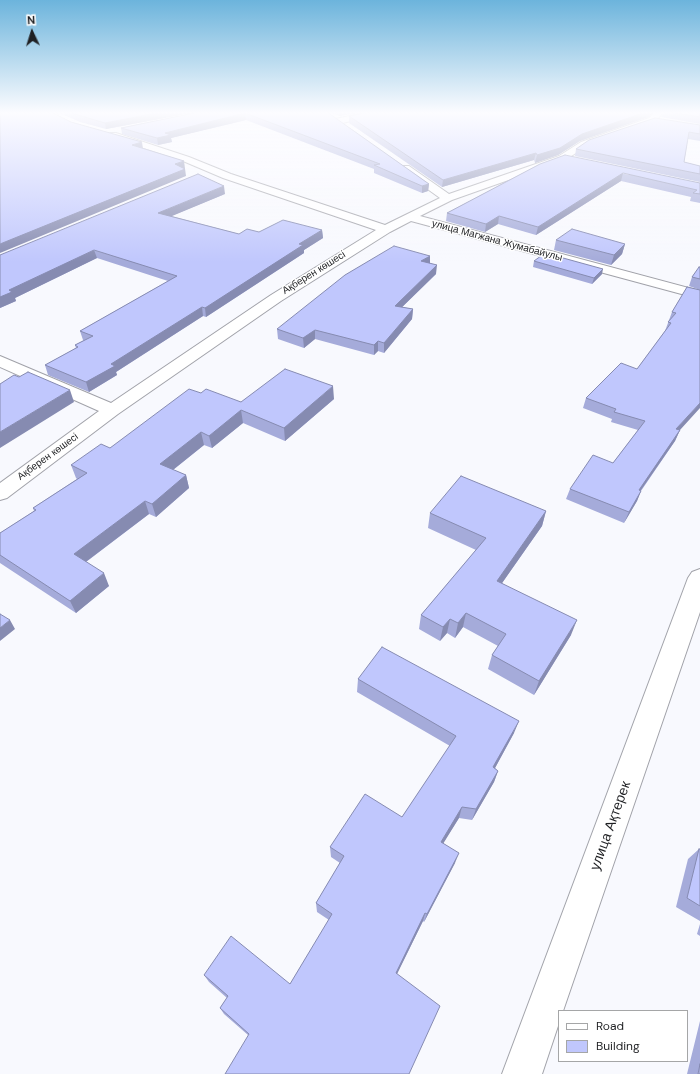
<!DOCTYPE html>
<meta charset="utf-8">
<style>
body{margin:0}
#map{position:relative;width:700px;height:1074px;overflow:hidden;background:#f8f9fe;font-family:"DM Sans",sans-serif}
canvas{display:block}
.legend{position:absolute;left:558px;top:1010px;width:130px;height:52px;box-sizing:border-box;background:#fff;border:1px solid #a5a6a7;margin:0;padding:5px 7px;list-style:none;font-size:12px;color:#1f2023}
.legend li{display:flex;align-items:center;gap:8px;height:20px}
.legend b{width:20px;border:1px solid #a5a6a7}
.north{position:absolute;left:12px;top:12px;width:40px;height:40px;-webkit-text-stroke:3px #fff;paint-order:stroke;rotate:356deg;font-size:11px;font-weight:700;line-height:16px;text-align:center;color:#1f2023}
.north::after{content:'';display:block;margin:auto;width:14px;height:18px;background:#1f2023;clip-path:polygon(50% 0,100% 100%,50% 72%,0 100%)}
</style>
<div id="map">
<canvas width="700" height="1074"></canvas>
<ul class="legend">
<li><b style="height:5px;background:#fff"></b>Road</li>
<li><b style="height:11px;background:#c0c7fd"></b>Building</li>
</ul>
<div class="north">N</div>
</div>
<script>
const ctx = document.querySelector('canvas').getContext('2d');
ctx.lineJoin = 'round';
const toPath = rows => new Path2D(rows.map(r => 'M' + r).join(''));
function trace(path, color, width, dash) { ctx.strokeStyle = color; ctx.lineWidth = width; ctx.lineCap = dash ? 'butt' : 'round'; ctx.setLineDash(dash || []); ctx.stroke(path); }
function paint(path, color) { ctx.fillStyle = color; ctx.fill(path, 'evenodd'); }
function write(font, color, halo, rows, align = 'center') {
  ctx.font = font + ' "DM Sans",sans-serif'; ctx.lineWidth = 3; ctx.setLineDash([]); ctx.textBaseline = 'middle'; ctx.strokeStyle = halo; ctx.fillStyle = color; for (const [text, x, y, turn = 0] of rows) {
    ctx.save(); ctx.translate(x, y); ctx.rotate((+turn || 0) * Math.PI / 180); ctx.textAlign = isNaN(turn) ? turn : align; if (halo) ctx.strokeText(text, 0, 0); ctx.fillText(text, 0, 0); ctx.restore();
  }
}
const street = toPath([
 [369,112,383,112,382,114,338,124,334,121,335,119,369,112],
 [655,112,663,112,655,122,587,146,565,160,452,200,420,216,700,291,700,299,411,221,390,232,281,301,118,414,7,498,0,500,0,483,99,411,0,367,0,356,111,403,271,295,376,230,223,178,183,161,110,137,110,133,116,133,189,157,231,174,385,225,440,198,401,170,400,168,401,166,409,166,449,194,559,156,581,142,649,118,655,112],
 [700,569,700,612,563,1011,559,1011,559,1023,542,1074,502,1074,688,578,692,572,700,569]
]);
trace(street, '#a1a2a9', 2);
paint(street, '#fff');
paint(toPath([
 [57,112,196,112,106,129,80,122],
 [199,112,327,112,429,184,428,191,422,193,374,173,374,169,246,120,171,138,172,142,158,145,122,134,121,128],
 [332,112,363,112,339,116],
 [662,112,700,112,700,124,661,117],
 [349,116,648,117,580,141,558,155,535,163,534,160,442,187,349,123],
 [700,125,700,141,688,139,684,162,700,166,700,182,575,156,576,149],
 [540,164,700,183,700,203,690,201,691,197,621,181,536,235,498,224,485,232,446,221,447,213],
 [225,194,171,216,239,234,322,230,323,238,304,250,304,253,206,317,203,316,116,372,117,375,89,392,48,375,45,365,76,348,75,345,84,340,83,340,80,331,168,281,97,258,15,298,16,301,0,308,0,255],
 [556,240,625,244,622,254,611,265,554,250],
 [430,256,430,263,436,274,402,307,413,309,412,319,384,353,378,351,374,355,315,339,304,348,278,339,277,329],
 [534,261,602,274,592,284,533,267],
 [700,267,700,290,689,286,692,277],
 [687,287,680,430,675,441,641,491,637,501,624,523,566,499,570,489,613,463,638,430,611,422,612,419,583,408,586,398,637,369,665,331,672,312],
 [201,393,241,402,334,399,285,441,243,423,212,448,204,445,173,470,186,475,189,488,156,517,149,514,86,562,109,586,76,613,0,563,0,533,34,511,33,508,77,479,76,478,71,465,110,448],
 [546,511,542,526,502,583,571,635,534,695,488,669,492,655,498,646,463,627,455,638,447,633,440,641,419,629,421,615,476,550,428,528,430,513],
 [358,679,514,733,495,768,498,771,494,782,472,820,459,818,443,843,455,863,424,922,423,921,397,974,248,1035,224,1014,220,1008,227,998,209,982,204,975,290,984,329,920,317,912,316,903,340,863,331,857,330,847,402,817,450,746,357,692],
 [699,849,700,849,700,921,676,907,688,859],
 [700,924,700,936,697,934],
 [700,1021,700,1074,687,1074]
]), '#a5abda');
paint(toPath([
 [162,112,196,112,106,129,105,123],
 [339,112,363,112,339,116],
 [646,112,654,112,648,117,580,141,558,155,535,163,537,155,582,134],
 [245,113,246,120,171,138,172,142,158,145,157,138,165,133],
 [142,142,143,149,132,145],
 [536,153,534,160,442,187,443,180],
 [184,161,186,176,0,253,0,244,175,164],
 [623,173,621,181,536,235,538,227],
 [429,184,428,191,422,193,422,186],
 [224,186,225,194,160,221,158,213],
 [499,216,498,224,485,232,486,224],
 [322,230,323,238,304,250,304,253,206,317,205,308,299,244],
 [625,244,622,254,611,265,614,255],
 [94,250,97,258,15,298,16,301,0,308,0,297,9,290],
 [430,256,430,265,421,261],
 [437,265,436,274,394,315,395,306],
 [603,269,602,274,592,284,594,278],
 [202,307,203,316,116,372,117,375,89,392,86,382,111,364],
 [413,309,412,319,384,353,384,343],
 [315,330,315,339,304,348,303,338],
 [378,341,378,351,374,355,374,345],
 [333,386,334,399,285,441,284,428],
 [70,390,74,402,0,448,0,432],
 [700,403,700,408,680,430,675,441,634,500,639,490,676,429],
 [241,410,243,423,212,448,209,436],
 [201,432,204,445,164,477,160,464],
 [186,475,189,488,156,517,152,504],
 [641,491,637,501,624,523,629,512],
 [145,501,149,514,79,567,74,554],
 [546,511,542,526,493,596,497,581],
 [104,573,109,586,76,613,70,601],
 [466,613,463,627,455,638,458,623],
 [450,619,447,633,440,641,443,627],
 [10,620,15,629,0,641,0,628],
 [577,620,571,635,534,695,539,681],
 [519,721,514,733,489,779,493,767],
 [498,771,494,782,472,820,476,809],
 [462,807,459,818,438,852,441,842],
 [459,853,455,863,424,922,427,914],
 [425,913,423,921,394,980,396,973]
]), '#868bb1');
const building = toPath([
 [0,112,51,112,71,122,142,142,132,145,184,161,175,164,185,169,0,244,0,112],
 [70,112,162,112,105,123,78,115,70,112],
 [199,112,327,112,429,184,422,186,374,165,380,164,245,113,165,133,171,135,157,138,121,128,199,112],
 [370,112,646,112,582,134,560,148,537,155,536,153,443,180,349,116,370,112],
 [670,112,700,112,700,117,670,112],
 [655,118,700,125,700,134,689,132,684,162,700,166,700,174,576,149,589,140,655,118],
 [565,155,700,183,700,194,693,193,697,190,623,173,538,227,499,216,486,224,447,213,540,164,565,155],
 [198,174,224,186,158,213,239,234,247,229,259,232,283,220,322,230,299,244,303,245,205,308,202,307,111,364,115,366,86,382,45,365,78,347,75,345,93,336,80,331,177,276,94,250,9,290,12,292,0,297,0,255,198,174],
 [572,229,625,244,614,255,556,240,572,229],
 [394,246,430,256,421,261,437,265,395,306,413,309,384,343,378,341,374,345,315,330,303,338,277,329,345,275,394,246],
 [545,253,603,269,594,278,534,261,545,253],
 [699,267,700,267,700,279,692,277,699,267],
 [687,287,700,290,700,403,676,429,680,430,639,490,641,491,629,512,570,489,593,455,613,463,645,421,614,412,616,409,586,398,621,363,637,369,671,323,668,322,676,313,672,312,687,287],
 [285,369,333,386,284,428,241,410,209,436,201,432,160,464,186,475,152,504,145,501,74,554,104,573,70,601,0,555,0,533,36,510,33,508,87,473,71,465,101,444,110,448,189,389,201,393,206,389,241,402,285,369],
 [28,372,70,390,0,432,0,384,14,375,19,377,28,372],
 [461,476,546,511,497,581,577,620,539,681,492,655,506,634,466,613,458,623,450,619,443,627,421,615,486,538,430,513,461,476],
 [0,614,10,620,0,628,0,614],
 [382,647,519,721,493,767,498,771,476,809,462,807,441,842,459,853,427,914,425,913,396,973,440,1006,409,1074,225,1074,249,1034,220,1008,228,996,204,975,231,936,290,984,332,914,316,903,344,856,330,847,365,794,402,817,456,736,358,679,382,647],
 [699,849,700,849,700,906,687,898,699,849],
 [700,1064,700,1074,698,1074,700,1064]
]);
paint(building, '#c0c7fd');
trace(building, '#868bb1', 1);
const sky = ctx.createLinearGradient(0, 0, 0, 262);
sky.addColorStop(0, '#6cb4dc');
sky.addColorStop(0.43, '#fcfcff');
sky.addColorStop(1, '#fcfcff00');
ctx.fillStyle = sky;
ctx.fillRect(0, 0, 700, 262);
write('10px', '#1f2023', '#fff', [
 ["улица Магжана Жумабайулы",497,241,15],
 ["Ақберен көшесі",314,273,-32],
 ["Ақберен көшесі",48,457,-36]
]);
write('14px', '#1f2023', '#fff', [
 ["улица Ақтерек",611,826,-70]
]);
</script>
